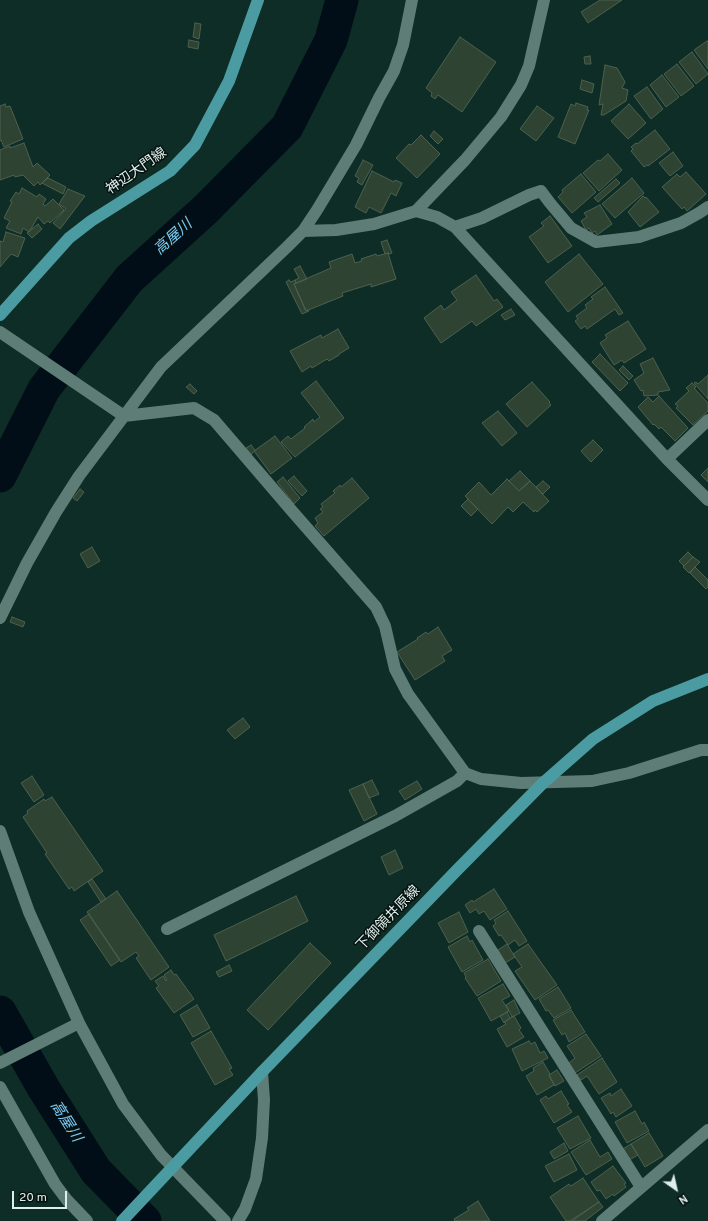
<!DOCTYPE html>
<meta charset="utf-8">
<style>
body{margin:0}
#map{position:relative;width:708px;height:1221px;overflow:hidden;background:#0f2d27;font-family:Overpass,sans-serif}
canvas{display:block}
.north{position:absolute;left:656px;top:1169px;width:40px;height:40px;-webkit-text-stroke:3px #061210;paint-order:stroke;rotate:146deg;font-size:11px;font-weight:700;line-height:16px;text-align:center;color:#deefea}
.north::after{content:'';display:block;margin:auto;width:14px;height:18px;background:#deefea;clip-path:polygon(50% 0,100% 100%,50% 72%,0 100%)}
.scale{position:absolute;left:12px;top:1191px;width:55px;height:18px;box-sizing:border-box;border:2px solid #deefea;border-top:0;padding-left:5px;font-size:12px;line-height:14px;white-space:nowrap;color:#deefea;-webkit-text-stroke:3px #061210;paint-order:stroke}
</style>
<div id="map">
<canvas width="708" height="1221"></canvas>
<div class="north">N</div>
<div class="scale">20 m</div>
</div>
<script>
const ctx = document.querySelector('canvas').getContext('2d');
ctx.lineJoin = 'round';
const toPath = rows => new Path2D(rows.map(r => 'M' + r).join(''));
function trace(path, color, width, dash) { ctx.strokeStyle = color; ctx.lineWidth = width; ctx.lineCap = dash ? 'butt' : 'round'; ctx.setLineDash(dash || []); ctx.stroke(path); }
function paint(path, color) { ctx.fillStyle = color; ctx.fill(path, 'evenodd'); }
function write(font, color, halo, rows, align = 'center') {
  ctx.font = font + ' Overpass,"Noto Sans JP",sans-serif'; ctx.lineWidth = 3; ctx.setLineDash([]); ctx.textBaseline = 'middle'; ctx.strokeStyle = halo; ctx.fillStyle = color; for (const [text, x, y, turn = 0] of rows) {
    ctx.save(); ctx.translate(x, y); ctx.rotate((+turn || 0) * Math.PI / 180); ctx.textAlign = isNaN(turn) ? turn : align; if (halo) ctx.strokeText(text, 0, 0); ctx.fillText(text, 0, 0); ctx.restore();
  }
}
trace(toPath([
 [0,476,44,389,129,279,206,209,287,127,331,40,342,0],
 [0,1012,44,1089,96,1171,145,1221]
]), '#010e17', 33);
const building = toPath([
 [600,0,622,0,588,23,581,12,600,0],
 [195,23,201,24,199,39,193,37,195,23],
 [460,37,496,62,462,112,438,95,435,99,431,96,432,93,426,88,460,37],
 [189,40,199,42,198,49,188,47,189,40],
 [707,41,708,42,708,69,694,50,707,41],
 [692,52,708,74,696,84,679,62,692,52],
 [590,56,591,64,585,64,584,57,590,56],
 [677,64,694,86,681,96,664,74,677,64],
 [605,65,617,68,625,82,622,88,628,90,626,101,604,115,601,115,603,104,599,105,605,65],
 [662,75,679,97,666,107,650,85,662,75],
 [582,80,594,84,592,93,580,89,582,80],
 [647,87,663,109,651,119,634,96,647,87],
 [576,103,588,107,587,110,589,110,575,144,558,137,571,104,575,106,576,103],
 [5,104,6,107,10,106,23,139,4,147,1,140,0,141,0,106,5,104],
 [629,104,646,123,628,139,611,121,629,104],
 [537,106,554,118,536,141,520,129,537,106],
 [655,130,670,149,648,166,647,165,644,167,631,151,633,149,631,147,636,143,637,144,655,130],
 [434,131,443,139,438,144,430,136,434,131],
 [421,135,440,154,417,178,396,158,409,144,411,145,421,135],
 [24,143,33,167,37,163,50,175,40,185,38,182,34,186,23,175,15,177,14,175,0,180,0,150,10,146,10,148,24,143],
 [673,152,683,166,670,176,659,163,673,152],
 [608,154,622,170,599,191,583,173,598,160,600,161,608,154],
 [363,160,373,165,362,185,357,182,359,178,355,176,363,160],
 [372,171,394,182,395,180,402,183,396,196,391,193,381,213,369,207,366,213,355,207,372,171],
 [686,172,706,194,687,211,684,207,682,209,662,187,677,174,680,177,686,172],
 [581,174,596,192,572,213,558,197,563,192,562,190,581,174],
 [48,178,66,187,63,194,42,183,48,178],
 [632,178,644,193,615,218,602,204,632,178],
 [616,179,620,183,598,202,594,198,616,179],
 [22,188,37,197,39,194,46,199,43,204,45,206,53,199,64,210,50,223,48,221,44,224,38,217,29,232,23,228,21,234,6,228,10,221,4,218,12,202,10,201,16,192,19,194,22,188],
 [68,189,85,196,60,229,53,223,66,209,59,204,68,189],
 [643,196,645,198,646,197,659,212,640,227,628,212,643,196],
 [600,205,612,224,597,235,595,231,592,233,589,228,586,230,581,221,587,217,584,213,600,205],
 [550,216,572,246,548,263,529,237,544,226,541,223,550,216],
 [38,224,42,229,32,238,27,233,38,224],
 [6,232,25,238,18,257,11,254,0,267,0,241,3,242,6,232],
 [387,240,392,253,389,254,388,253,385,254,381,242,387,240],
 [388,253,396,279,371,287,371,284,342,293,343,296,306,311,294,284,331,268,329,262,352,254,355,263,362,261,361,259,376,254,377,256,388,253],
 [579,254,603,284,568,312,545,282,579,254],
 [300,266,307,279,296,283,295,280,299,278,294,269,300,266],
 [476,275,494,301,497,299,503,307,476,326,472,321,441,343,424,318,441,305,444,310,457,300,451,292,476,275],
 [289,280,291,282,295,280,296,283,294,284,306,311,308,310,309,311,302,314,286,282,289,280],
 [605,287,623,313,619,315,615,309,587,329,585,326,581,329,575,321,578,319,576,316,587,308,585,305,593,299,591,297,605,287],
 [511,309,515,315,505,320,501,315,511,309],
 [628,321,646,349,624,363,622,360,614,365,600,343,607,338,605,335,628,321],
 [338,329,349,348,339,354,339,355,329,361,327,359,312,368,311,366,302,372,290,351,321,335,322,338,338,329],
 [600,354,628,383,620,391,592,362,600,354],
 [653,358,670,390,658,392,658,395,644,396,643,390,641,391,634,380,644,373,640,364,653,358],
 [623,366,633,376,629,380,619,370,623,366],
 [708,375,708,399,694,383,696,382,698,384,708,375],
 [316,381,344,418,295,457,281,442,288,436,291,439,305,428,304,427,313,419,314,422,320,417,301,393,316,381],
 [532,382,550,402,549,403,551,405,527,427,506,404,532,382],
 [692,383,696,387,694,388,708,403,708,411,693,425,676,408,678,406,675,404,689,391,686,388,692,383],
 [190,384,197,391,194,394,186,387,190,384],
 [659,396,688,428,675,441,661,427,659,429,654,424,653,425,638,407,648,397,653,402,659,396],
 [498,411,517,433,502,446,482,423,498,411],
 [275,436,292,458,271,474,254,451,275,436],
 [593,440,603,450,591,462,581,451,593,440],
 [251,445,255,450,251,455,246,448,251,445],
 [708,468,708,482,701,475,708,468],
 [520,471,530,481,519,491,509,481,520,471],
 [294,476,307,491,302,496,288,481,294,476],
 [283,477,300,498,294,504,277,482,283,477],
 [352,478,369,498,324,536,315,526,318,523,315,518,323,512,320,509,323,507,321,504,335,493,333,491,340,485,341,487,352,478],
 [507,479,519,491,530,481,549,501,537,512,535,510,534,512,523,502,513,512,508,507,492,524,465,496,479,482,491,495,507,479],
 [543,481,550,487,543,494,536,487,543,481],
 [80,489,84,492,77,501,73,498,80,489],
 [468,499,478,509,471,516,461,506,468,499],
 [92,547,100,561,88,568,80,554,92,547],
 [688,552,693,557,684,566,679,561,688,552],
 [693,557,700,562,689,573,683,567,693,557],
 [695,567,708,580,708,587,706,589,690,573,695,567],
 [12,617,25,622,23,627,10,622,12,617],
 [438,627,452,650,442,656,445,661,415,680,397,652,418,639,417,638,426,632,428,634,438,627],
 [243,718,250,727,235,739,227,730,243,718],
 [32,776,44,795,34,802,21,783,32,776],
 [372,780,379,794,369,798,363,784,372,780],
 [417,781,422,789,405,800,399,791,417,781],
 [363,784,377,814,364,821,349,790,363,784],
 [52,797,103,871,74,891,72,887,69,889,45,854,47,853,23,817,28,813,27,811,44,799,45,801,52,797],
 [395,850,403,868,389,875,381,857,395,850],
 [92,879,106,899,101,902,88,882,92,879],
 [494,889,507,909,490,920,484,911,479,914,476,909,470,913,465,905,472,900,473,902,494,889],
 [117,891,169,967,151,980,136,958,139,956,136,952,121,962,87,912,117,891],
 [296,896,308,921,226,961,214,935,296,896],
 [508,911,527,941,519,946,515,940,508,945,501,935,499,936,493,926,496,923,494,920,508,911],
 [459,912,468,932,449,943,438,923,459,912],
 [89,914,120,960,111,966,80,920,89,914],
 [467,936,470,942,472,940,483,960,462,972,448,947,467,936],
 [310,943,331,963,268,1030,247,1010,310,943],
 [507,944,515,957,505,963,498,950,507,944],
 [528,944,557,985,535,1000,515,971,522,967,513,954,528,944],
 [488,959,501,981,477,996,465,978,466,977,464,973,488,959],
 [229,965,232,971,219,977,216,972,229,965],
 [171,970,174,975,176,974,194,999,174,1013,156,988,159,986,155,981,163,976,166,981,167,980,164,975,171,970],
 [503,984,510,996,502,1000,509,1011,491,1021,478,998,503,984],
 [558,987,571,1008,554,1018,548,1010,546,1011,539,999,558,987],
 [514,1000,520,1013,512,1017,506,1005,514,1000],
 [197,1005,210,1028,193,1037,180,1015,197,1005],
 [571,1010,585,1032,569,1042,565,1033,562,1035,553,1020,571,1010],
 [507,1012,510,1018,504,1023,500,1016,507,1012],
 [514,1016,521,1028,519,1030,524,1037,507,1047,497,1029,506,1024,504,1022,514,1016],
 [211,1031,232,1068,229,1069,233,1075,215,1085,191,1043,211,1031],
 [586,1034,601,1056,575,1073,569,1063,575,1058,567,1046,586,1034],
 [529,1041,531,1044,535,1042,540,1053,544,1051,548,1058,522,1071,512,1049,529,1041],
 [602,1058,617,1082,599,1094,587,1076,581,1080,577,1075,602,1058],
 [543,1062,550,1074,549,1075,554,1085,537,1095,526,1076,534,1071,533,1068,543,1062],
 [557,1070,564,1081,555,1086,549,1075,557,1070],
 [621,1089,632,1106,616,1117,613,1112,611,1114,601,1098,610,1093,611,1096,621,1089],
 [561,1091,569,1104,567,1105,572,1112,554,1123,540,1100,546,1096,548,1099,561,1091],
 [635,1111,642,1124,644,1122,649,1131,627,1143,615,1122,635,1111],
 [578,1116,591,1138,570,1149,557,1128,578,1116],
 [649,1133,663,1156,645,1167,631,1144,649,1133],
 [590,1140,600,1157,608,1152,612,1159,586,1175,571,1152,590,1140],
 [564,1143,568,1151,554,1159,550,1152,564,1143],
 [631,1144,638,1155,629,1160,623,1149,631,1144],
 [569,1154,577,1170,554,1182,545,1166,569,1154],
 [613,1166,626,1183,624,1184,626,1187,614,1196,613,1194,606,1199,600,1190,597,1191,591,1182,613,1166],
 [583,1178,599,1202,570,1221,566,1221,550,1197,569,1184,571,1186,583,1178],
 [478,1201,490,1221,455,1221,454,1219,469,1210,467,1208,478,1201],
 [599,1202,603,1207,585,1221,572,1221,599,1202]
]);
paint(building, '#2f4333');
trace(building, '#4c614f', 1);
trace(toPath([
 [416,211,437,217,455,227,667,459,708,500],
 [455,227,482,218,529,195,541,191,550,203,571,228,596,242,639,237,681,223,699,213,708,207],
 [303,231,336,230,374,224,416,211,465,160,501,117,521,85,529,66,544,0],
 [0,332,124,416,194,408,214,420,292,511,376,607,385,626,395,669,408,694,465,773,481,779,521,783,592,781,629,773,701,750,708,750],
 [667,459,708,420],
 [0,618,27,563,56,512,79,476,161,367,287,247,303,231,317,210,356,145,379,98,394,71,403,45,412,0],
 [0,831,29,912,79,1023,123,1104,161,1155,225,1221],
 [167,929,395,816,457,781,465,773],
 [479,931,641,1187],
 [0,1063,79,1023],
 [0,1087,55,1184,67,1200,87,1221],
 [238,1221,245,1209,256,1179,262,1138,264,1100,262,1072],
 [602,1221,708,1130]
]), '#5e7d76', 12);
trace(toPath([
 [0,315,69,238,91,221,170,171,195,145,229,81,258,0],
 [122,1221,262,1072,458,869,543,783,593,739,653,701,708,679]
]), '#4b9ca2', 12);
write('14px', '#deefea', '#061210', [
 ["神辺大門線",137,172,-35],
 ["下御領井原線",389,919,-46]
]);
write('italic 15px', '#7acbfb', '#061210', [
 ["高屋川",174,238,-42],
 ["高屋川",65,1122,58]
]);
</script>
